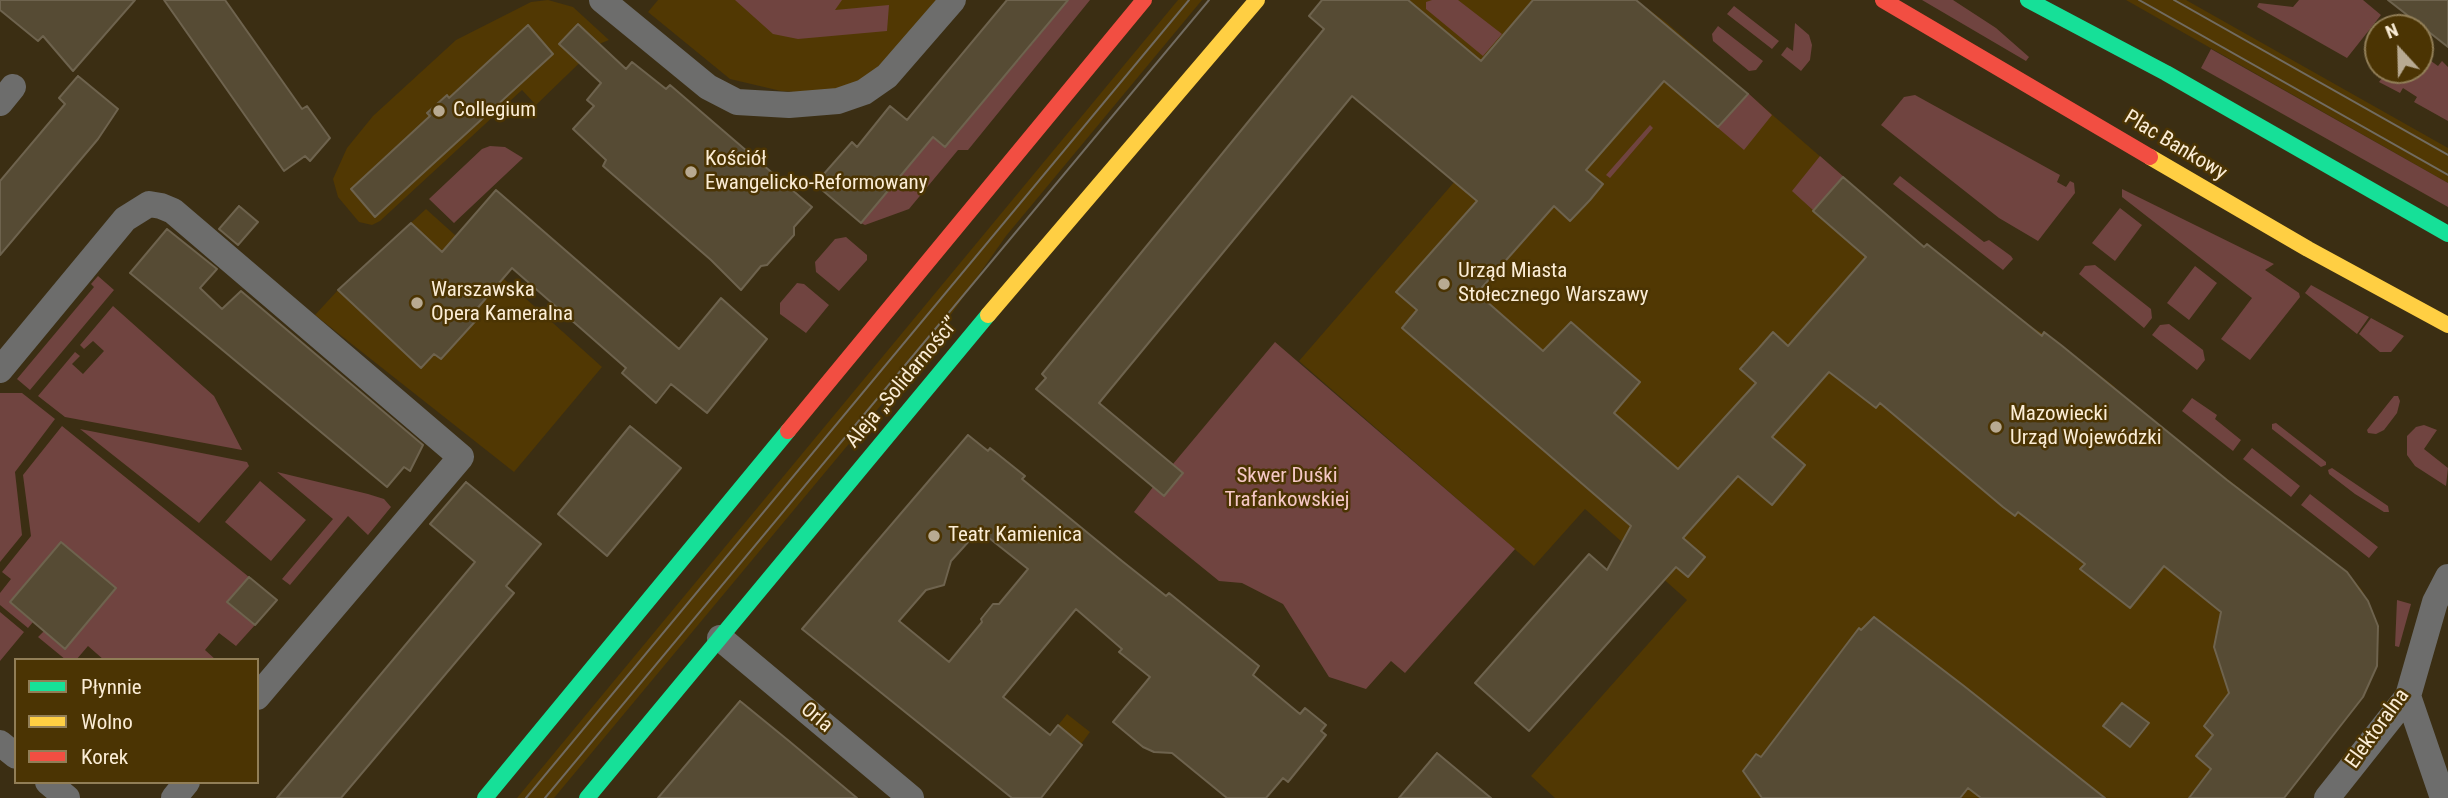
<!DOCTYPE html>
<meta charset="utf-8">
<style>
body{margin:0}
#map{position:relative;width:2448px;height:798px;overflow:hidden;background:#3b2e13;font-family:"Roboto Condensed",sans-serif}
canvas{display:block}
.legend{position:absolute;left:14px;top:658px;width:245px;height:126px;box-sizing:border-box;background:#4b3403;border:2px solid #917e57;margin:0;padding:9px 12px;list-style:none;font-size:21px;color:#fbedd6}
.legend li{display:flex;align-items:center;gap:14px;height:35px}
.legend b{width:35px;border:2px solid #917e57}
.north{position:absolute;left:2364px;top:14px;width:70px;height:70px;box-sizing:border-box;background:#4b3403;border:2px solid #917e57;border-radius:50%;rotate:338deg;font-size:19px;font-weight:700;line-height:28px;text-align:center;color:#fbedd6}
.north::after{content:'';display:block;margin:auto;width:24px;height:32px;background:#b8aa92;clip-path:polygon(50% 0,100% 100%,50% 72%,0 100%)}
</style>
<div id="map">
<canvas width="2448" height="798"></canvas>
<ul class="legend">
<li><b style="height:9px;background:#16e098"></b>Płynnie</li>
<li><b style="height:9px;background:#ffcf43"></b>Wolno</li>
<li><b style="height:9px;background:#f24e42"></b>Korek</li>
</ul>
<div class="north">N</div>
</div>
<script>
const ctx = document.querySelector('canvas').getContext('2d');
ctx.lineJoin = 'round';
function paint(path, color) { ctx.fillStyle = color; ctx.fill(path, 'evenodd'); }
const toPath = rows => new Path2D(rows.map(r => 'M' + r).join(''));
function trace(path, color, width, dash) { ctx.strokeStyle = color; ctx.lineWidth = width; ctx.lineCap = dash ? 'butt' : 'round'; ctx.setLineDash(dash || []); ctx.stroke(path); }
function write(font, color, halo, rows, align = 'center') {
  ctx.font = font + ' "Roboto Condensed",sans-serif'; ctx.lineWidth = 5; ctx.setLineDash([]); ctx.textBaseline = 'middle'; ctx.strokeStyle = halo; ctx.fillStyle = color; for (const [text, x, y, turn = 0] of rows) {
    ctx.save(); ctx.translate(x, y); ctx.rotate((+turn || 0) * Math.PI / 180); ctx.textAlign = isNaN(turn) ? turn : align; if (halo) ctx.strokeText(text, 0, 0); ctx.fillText(text, 0, 0); ctx.restore();
  }
}
paint(toPath([
 [548,0,573,7,609,40,599,44,536,105,522,90,380,221,372,225,359,222,338,197,333,179,347,148,373,116,456,40,531,2],
 [658,0,940,0,882,69,843,89,814,93,781,91,730,79,648,12],
 [1178,0,1202,0,1006,236,922,356,554,798,517,798],
 [1322,0,1636,0,1667,23,1924,247,1927,244,2032,327,2061,345,2115,387,2113,390,2347,572,2362,590,2378,626,2377,666,2362,698,2284,798,1555,798,1531,776,1687,600,1585,509,1534,566,1299,361,1475,158,1309,16],
 [2126,0,2186,0,2448,148,2448,183],
 [426,209,602,367,514,472,315,315,338,290],
 [1067,714,1090,732,1041,798,1048,738]
]), '#513803');
paint(toPath([
 [735,0,842,0,835,10,889,5,887,31,798,39,773,34],
 [1068,0,1090,0,968,150,958,150,909,209,865,225,861,223,922,150,927,132,945,146,1010,69,1012,57,1018,61],
 [1432,0,1458,0,1502,34,1483,56,1426,9,1426,2],
 [1922,0,1953,0,1996,28,2029,57,2026,61],
 [2299,0,2363,0,2381,15,2347,58,2257,7,2259,3,2293,7],
 [1734,6,1779,41,1772,49,1727,14],
 [1795,23,1809,35,1812,45,1810,60,1801,71,1781,55,1787,47,1793,51],
 [1718,26,1763,61,1756,70,1749,71,1713,41,1712,34],
 [2420,45,2428,51,2424,56,2438,66,2442,61,2448,67,2448,121,2414,102,2417,97,2403,88,2400,93,2379,82,2388,70,2420,70],
 [2211,49,2448,183,2448,207,2201,68],
 [1748,93,1772,115,1744,150,1718,128],
 [1915,95,2060,175,2057,182,2066,187,2070,181,2074,183,2075,193,2038,241,1999,218,1881,125,1904,97],
 [1650,125,1653,128,1610,178,1606,175],
 [490,146,505,147,523,158,454,223,429,199,482,149],
 [1820,156,1844,177,1814,211,1792,191],
 [1900,176,1984,242,1989,240,2011,256,2013,259,2003,270,1893,184],
 [2122,189,2274,264,2265,270,2299,293,2300,297,2250,360,2221,339,2252,298,2122,197],
 [2120,208,2142,225,2115,261,2092,243],
 [846,237,867,255,867,260,839,291,816,272,815,262,835,239],
 [2095,265,2151,309,2152,318,2144,328,2079,274,2085,266],
 [2195,266,2217,283,2189,320,2167,303],
 [98,276,114,290,30,390,17,379,94,287,91,284],
 [797,283,804,284,829,305,806,333,780,314,780,303],
 [2311,285,2369,317,2357,334,2305,293],
 [113,306,214,396,242,450,65,417,38,396,75,352,80,356,72,364,83,374,104,351,93,341,84,349,80,345],
 [2371,318,2404,336,2391,352,2380,352,2359,334],
 [2169,324,2203,350,2205,360,2197,370,2152,335,2160,325],
 [1275,342,1515,549,1405,673,1391,661,1366,689,1329,677,1283,604,1242,583,1219,581,1134,512,1153,487,1164,496,1183,474,1173,464],
 [0,393,22,393,55,419,15,472,22,535,0,562],
 [2394,396,2398,396,2400,401,2397,413,2384,430,2376,434,2368,433,2367,430],
 [2192,398,2217,415,2215,419,2241,440,2233,451,2182,411],
 [2276,423,2326,462,2326,465,2321,467,2272,429,2272,424],
 [2424,425,2437,430,2424,449,2448,468,2446,486,2415,466,2407,455,2407,436,2416,427],
 [62,426,249,577,227,602,255,625,236,646,219,633,205,650,216,660,104,660,88,646,76,660,66,660,38,637,44,631,65,649,116,588,61,542,10,602,33,622,28,628,0,605,0,593,11,579,2,572,31,536,23,475],
 [80,429,247,462,249,466,199,523],
 [2252,448,2300,486,2291,497,2243,459],
 [2332,468,2388,506,2389,512,2384,512,2355,494,2329,474,2328,470],
 [277,472,368,494,384,499,391,507,368,535,348,516,290,585,282,579,333,519],
 [260,481,306,520,271,561,225,522],
 [2310,494,2378,547,2369,558,2301,505],
 [2397,600,2411,604,2399,647,2395,646],
 [0,612,24,632,0,661]
]), '#704440');
const building = toPath([
 [0,0,135,0,73,71,43,36,38,41,0,10,0,0],
 [164,0,225,0,302,109,307,106,330,138,310,161,305,156,284,171,164,0],
 [1007,0,1068,0,945,147,933,137,861,223,815,184,852,142,857,147,890,106,907,120,1007,0],
 [1322,0,1408,0,1481,61,1533,0,1636,0,1748,94,1718,127,1664,81,1586,170,1603,184,1590,200,1570,221,1554,206,1477,293,1543,351,1571,322,1596,344,1640,382,1614,413,1678,469,1756,383,1740,369,1759,348,1773,332,1788,346,1866,257,1813,211,1843,177,1924,247,1927,244,2042,336,2044,332,2061,345,2227,480,2347,572,2368,601,2378,626,2377,666,2363,697,2284,798,2189,798,2211,769,2196,756,2213,735,2204,726,2229,693,2214,647,2221,612,2164,566,2130,608,2080,569,2085,564,2018,512,2015,516,2003,507,1880,403,1876,408,1829,372,1772,437,1805,465,1795,477,1772,505,1738,476,1683,538,1705,557,1688,577,1676,567,1529,731,1475,683,1589,554,1607,570,1631,526,1402,328,1417,310,1396,292,1477,201,1352,96,1099,403,1183,473,1164,496,1036,389,1046,378,1042,374,1324,29,1309,16,1322,0],
 [2388,0,2448,0,2448,47,2388,0],
 [578,24,626,69,632,62,666,89,670,85,812,207,794,227,794,235,767,265,761,266,741,290,711,260,603,166,606,160,573,129,594,106,587,100,601,83,559,44,578,24],
 [528,25,553,54,375,217,351,189,430,116,427,113,447,95,449,98,528,25],
 [78,76,118,109,98,139,0,255,0,181,65,104,59,98,78,76],
 [496,190,679,349,721,298,767,339,707,413,671,384,656,403,622,373,626,368,512,268,475,311,480,316,441,359,434,354,421,368,338,290,411,223,442,252,496,190],
 [239,206,258,222,238,245,219,229,239,206],
 [167,229,217,269,200,288,222,309,241,291,423,445,410,471,404,467,387,487,130,273,167,229],
 [630,426,681,468,607,556,558,514,630,426],
 [968,435,988,451,990,448,1025,476,1022,479,1122,561,1166,596,1169,593,1259,666,1253,675,1300,714,1305,708,1326,725,1321,731,1326,735,1288,782,1283,778,1266,798,1227,798,1172,753,1154,752,1143,747,1113,722,1150,677,1119,652,1122,649,1076,609,1003,697,1050,735,1058,725,1082,745,1041,798,1012,798,802,629,968,435],
 [979,530,1028,569,999,604,993,604,981,619,982,622,949,662,899,621,926,590,944,585,951,561,979,530],
 [466,482,541,544,506,586,514,593,341,798,277,798,475,562,430,524,466,482],
 [61,542,116,588,65,649,10,602,61,542],
 [249,577,277,600,255,625,227,602,249,577],
 [1874,617,1964,686,2105,798,1981,798,1968,788,1960,798,1762,798,1743,771,1756,754,1761,757,1859,628,1861,630,1874,617],
 [740,701,789,741,857,798,658,798,740,701],
 [2122,703,2149,723,2130,747,2103,726,2122,703],
 [1437,753,1491,798,1399,798,1437,753]
]);
paint(building, '#564b34');
trace(building, '#6e634e', 2);
trace(toPath([
 [602,0,708,87,737,102,789,105,838,101,864,92,887,76,953,0],
 [0,103,13,87],
 [0,370,125,219,149,204,161,206,173,211,461,457,257,697],
 [720,638,911,798],
 [2408,696,2443,798],
 [0,743,16,756],
 [48,782,67,798],
 [174,798,187,782],
 [2327,798,2408,696,2435,602,2448,577]
]), '#6d6d6c', 26);
trace(toPath([
 [2028,0,2166,73,2448,234],
 [485,798,788,431],
 [587,798,988,315]
]), '#16e098', 16);
trace(toPath([
 [2150,157,2308,249,2448,325],
 [988,315,1257,0]
]), '#ffcf43', 16);
trace(toPath([
 [1883,0,2150,157],
 [788,431,1144,0]
]), '#f24e42', 16);
trace(toPath([
 [2139,0,2448,175],
 [2174,0,2448,155],
 [526,798,1189,0],
 [545,798,1209,0]
]), '#716b60', 2);
for (const [x, y, r, color] of [
 [439,111,7,"#b8aa92"],
 [691,172,7,"#b8aa92"],
 [1444,284,7,"#b8aa92"],
 [417,303,7,"#b8aa92"],
 [1996,427,7,"#b8aa92"],
 [934,536,7,"#b8aa92"]
]) { const dot = new Path2D(); dot.arc(x, y, r, 0, 2 * Math.PI); ctx.fillStyle = color; ctx.fill(dot); trace(dot, '#4b3403', 2.5); }
write('21px', '#fbedd6', '#4b3403', [
 ["Collegium",453,111],
 ["Kościół",705,160],
 ["Ewangelicko-Reformowany",705,184],
 ["Urząd Miasta",1458,272],
 ["Stołecznego Warszawy",1458,296],
 ["Warszawska",431,291],
 ["Opera Kameralna",431,315],
 ["Mazowiecki",2010,415],
 ["Urząd Wojewódzki",2010,439],
 ["Teatr Kamienica",948,536]
], 'left');
write('21px', '#fbedd6', '#4b3403', [
 ["Plac Bankowy",2175,146,31],
 ["Aleja „Solidarności”",903,383,-50],
 ["Orla",816,718,40],
 ["Elektoralna",2378,729,-54]
]);
write('21px', '#f5c8c6', '#4b3403', [
 ["Skwer Duśki",1287,477],
 ["Trafankowskiej",1287,501]
]);
</script>
